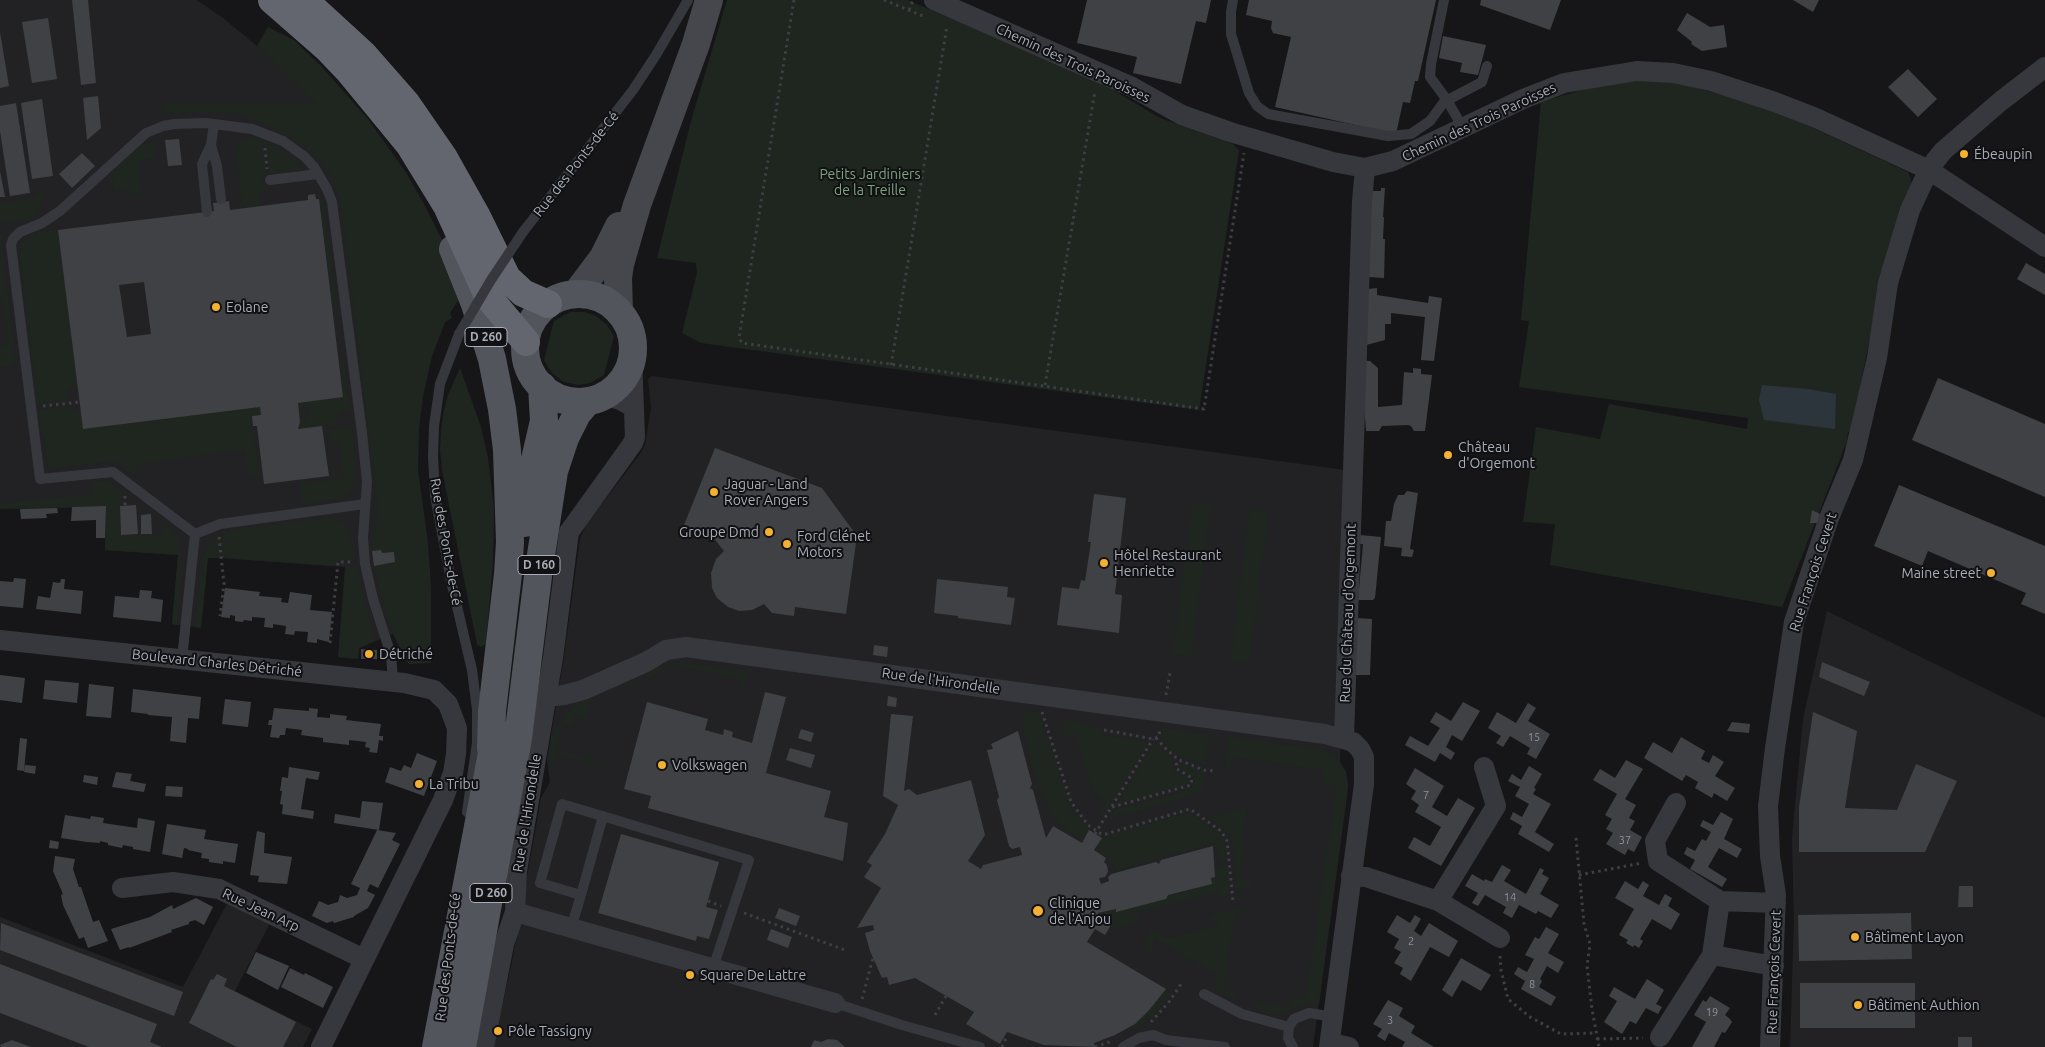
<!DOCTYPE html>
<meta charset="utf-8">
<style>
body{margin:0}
canvas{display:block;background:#161618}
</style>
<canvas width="2045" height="1047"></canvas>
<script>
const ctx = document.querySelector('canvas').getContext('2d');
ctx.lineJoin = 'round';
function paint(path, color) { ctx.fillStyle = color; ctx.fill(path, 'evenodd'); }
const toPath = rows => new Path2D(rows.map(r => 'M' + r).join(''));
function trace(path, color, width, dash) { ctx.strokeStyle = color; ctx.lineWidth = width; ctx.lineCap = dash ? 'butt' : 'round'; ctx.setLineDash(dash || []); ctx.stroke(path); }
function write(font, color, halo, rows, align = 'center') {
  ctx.font = font + ' Ubuntu,sans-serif'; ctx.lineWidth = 4; ctx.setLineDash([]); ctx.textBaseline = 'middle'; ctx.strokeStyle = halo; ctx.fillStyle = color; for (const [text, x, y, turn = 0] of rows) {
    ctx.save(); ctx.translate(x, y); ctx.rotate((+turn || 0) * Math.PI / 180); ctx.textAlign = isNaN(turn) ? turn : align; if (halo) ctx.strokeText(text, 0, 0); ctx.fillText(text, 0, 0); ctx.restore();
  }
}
paint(toPath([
 [0,0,197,0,223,18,257,46,337,121,394,552,400,631,359,648,358,659,338,657,345,567,208,557,201,628,172,624,178,555,105,550,106,507,0,509],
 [652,376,1345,470,1344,675,1340,762,1346,772,1348,784,1313,1047,493,1047,513,957,541,798,550,782,547,760,563,664,580,539,586,525,640,454,645,445,651,408,648,379],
 [1827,611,2045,718,2045,1047,1790,1047,1794,921,1792,838,1803,719],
 [228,902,271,921,235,991,312,1029,303,1047,0,1047,0,917,183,987]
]), '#222225');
paint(toPath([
 [727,0,907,0,1091,77,1160,118,1233,144,1239,151,1199,410,701,343,682,333,697,273,696,263,657,258,691,121],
 [268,27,294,40,321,66,368,119,407,174,424,204,466,288,450,313,452,318,445,322,432,356,423,396,419,429,418,470,428,543,431,587,431,663,409,664,406,660,393,634,380,593,375,566,394,562,394,552,372,551,372,542,376,526,378,510,340,199,331,176,318,158,304,146,272,127,236,114,216,112,186,112,165,116,162,103,317,104,257,46],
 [1649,79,1689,86,1770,108,1908,172,1912,183,1882,278,1851,432,1848,432,1847,441,1782,607,1550,565,1555,524,1523,522,1536,427,1600,439,1609,404,1747,429,1748,418,1519,387,1529,321,1521,320,1541,102,1592,87],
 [254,137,263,139,267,175,263,175,265,190,260,191,260,206,242,208,237,153,239,146,243,141],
 [264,140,297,160,300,165,300,170,269,174],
 [155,142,156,157,139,160,142,194,131,196,130,189,114,191,111,171,134,148,142,144],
 [42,190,43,196,40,207,31,219,0,224,0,203,34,197],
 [324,199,337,306,332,307,319,200],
 [0,225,16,365,0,367,0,347,9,345,3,300,0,300],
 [58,229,78,387,67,389,68,400,37,404,19,248,33,234],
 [570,312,585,312,596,316,607,325,614,336,604,375,590,383,578,385,564,382,552,373,544,360,554,321],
 [339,360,344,360,350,411,340,412,336,418,337,425,298,429,300,421,308,420,306,407,299,408,298,403,343,397],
 [460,368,481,427,488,458,494,510,493,561,486,644,481,647,477,644,442,470,440,450,441,430,444,410,448,395],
 [69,406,70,411,81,410,84,429,260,407,261,415,252,417,259,475,248,476,245,450,137,464,138,474,133,474,122,463,114,461,56,468,50,467,47,462,44,436,41,434,38,410],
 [352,427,357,476,351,490,338,500,303,505,300,484,343,478,339,441,329,442,328,430],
 [105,481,122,489,123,505,120,506,121,535,160,534,163,532,166,521,179,541,183,565,177,625,172,624,178,555,105,550,106,506,0,509,0,503,94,494,93,484,95,482],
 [1193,502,1211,503,1192,656,1189,656,1173,654],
 [1250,509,1269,511,1249,663,1247,664,1230,661],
 [329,518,340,521,348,528,356,560,337,561,335,566,223,558,221,536,233,530],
 [218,537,220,558,208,558,201,628,195,627,202,557,211,543],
 [346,567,357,567,375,641,359,648,358,659,338,657],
 [678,662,747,672,742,690,738,691,740,679,675,665,659,668,657,674,644,681,650,670,666,664],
 [633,677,634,682,631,689,628,682,588,699,591,704,587,717,575,714,572,726,563,724,560,731,556,750,587,759,591,747,593,748,590,760,611,766,610,769,557,754,555,762,547,760,553,736,558,726,572,708,589,697],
 [1024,710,1039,712,1070,805,1089,830,1083,840,1069,832,1053,817,1043,796,1032,768,1024,732],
 [1064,719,1102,729,1102,735,1148,742,1107,811,1103,814,1099,812,1107,802,1092,790,1075,732,1067,741,1065,737,1063,723],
 [1163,728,1209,735,1206,766,1180,757,1173,751,1161,739],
 [1228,737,1319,749,1333,755,1340,762,1346,772,1348,784,1347,796,1319,1004,1305,1004,1277,1015,1261,1012,1253,1006,1253,1002,1288,1007,1292,1004,1292,998,1306,1000,1336,785,1322,783,1323,770,1233,757,1230,771,1225,763],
 [1155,742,1173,761,1173,767,1174,771,1189,779,1189,783,1156,794,1118,804],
 [1180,763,1205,774,1202,788,1197,793,1130,814,1112,818,1110,816,1115,809,1173,795,1191,788,1195,779,1178,768],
 [1247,808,1239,878,1253,880,1249,886,1238,891,1231,837,1224,828,1207,817],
 [1188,812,1221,835,1224,839,1226,857,1223,862,1219,862,1215,843,1118,870,1109,862,1109,858,1095,849,1102,838],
 [1222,866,1229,869,1230,890,1225,897,1220,899,1218,892,1137,913,1139,920,1117,929,1100,918,1098,913,1116,909,1116,911,1211,884,1211,878,1215,876,1215,868],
 [1238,908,1246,910,1248,915,1235,913,1223,989,1236,991,1233,999,1216,990,1216,974,1154,938,1153,954,1145,949,1144,941,1150,931,1154,930,1167,939,1219,925,1207,916],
 [1166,989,1170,995,1152,1018,1135,1030,1130,1027,1150,1009]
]), '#1e261f');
paint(toPath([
 [1762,385,1808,389,1836,394,1835,429,1764,420,1759,400]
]), '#2c353c');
paint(toPath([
 [72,0,88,0,96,83,81,85],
 [1087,0,1211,0,1206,23,1196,21,1181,84,1133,73,1137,57,1077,43],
 [1249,0,1436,0,1418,81,1415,81,1410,103,1403,102,1396,134,1275,107,1291,37,1273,33,1271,28,1272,21,1246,15],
 [1481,0,1561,0,1550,30,1480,5],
 [1793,0,1819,0,1813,12],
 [1687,13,1710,27,1724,25,1727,47,1702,51,1691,44,1692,42,1677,30],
 [48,18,57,79,32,83,22,22],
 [0,32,9,86,0,88],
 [1443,36,1486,45,1478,75,1460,72,1462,63,1439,58],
 [1908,69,1937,99,1918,117,1888,87],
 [98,96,101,128,87,140,83,98],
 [42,99,53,176,32,179,21,103],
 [16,103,30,193,10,196,0,131,0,106],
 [179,139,182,165,168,166,165,140],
 [82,153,95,166,72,188,59,174],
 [0,171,5,197,0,197],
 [1381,188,1385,188,1383,217,1384,217,1383,239,1385,239,1384,278,1368,277,1370,191,1381,191],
 [315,194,316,199,319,199,343,397,298,403,300,422,298,429,322,426,329,476,264,484,257,426,253,426,252,416,261,415,260,407,83,429,58,230,214,211,213,203,229,201,230,210,308,200,308,195],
 [144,282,151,334,127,337,119,285],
 [2026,263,2045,274,2045,295,2017,279],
 [1377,288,1377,295,1428,303,1429,296,1442,298,1434,361,1421,360,1425,317,1391,313,1391,324,1385,324,1385,340,1366,345,1368,289],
 [1366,361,1370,361,1378,368,1378,407,1402,405,1404,372,1413,373,1413,368,1421,369,1421,374,1432,375,1425,431,1414,431,1411,426,1408,425,1382,426,1379,431,1366,431,1364,403],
 [1938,378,2045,424,2045,497,1912,440],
 [715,448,822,488,857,536,846,614,795,607,794,616,772,613,764,604,752,610,739,611,728,607,717,598,712,588,711,573,716,559,724,551,712,536,684,525],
 [1899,485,2045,546,2045,614,2021,604,2026,593,1928,551,1922,566,1874,546],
 [1407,491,1418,493,1410,549,1414,550,1412,557,1401,556,1402,548,1384,546,1386,521,1391,521,1394,504,1398,495,1404,495],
 [1094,494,1126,498,1115,594,1122,595,1119,633,1057,625,1062,587,1079,589,1081,580,1085,581,1091,542,1088,542],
 [136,505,138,534,121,535,120,506],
 [106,506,105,538,96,538,96,520,71,521,72,507],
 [57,508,58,513,46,514,47,518,21,519,20,509],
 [1812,510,1820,514,1818,523,1810,523],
 [151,514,152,534,141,534,141,515],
 [1360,535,1381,537,1375,598,1373,600,1358,600,1363,544,1360,544],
 [381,550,382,553,394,552,395,562,374,566,372,551],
 [14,578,26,579,23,608,0,606,0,581,13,582],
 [61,579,65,579,64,589,83,591,81,614,36,609,38,596,50,598,53,582,60,583],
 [937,579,1008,587,1007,597,1015,598,1011,625,958,618,958,616,934,613],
 [225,588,260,592,259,596,282,598,281,602,288,603,290,592,312,595,310,610,332,612,329,642,317,639,317,643,307,642,308,632,295,631,294,635,285,634,286,626,273,624,273,628,264,627,265,618,252,617,252,621,244,620,243,622,235,621,235,616,230,615,230,618,221,617],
 [140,590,152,591,151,598,163,600,161,622,113,617,115,596,139,598],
 [1357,618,1372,619,1370,675,1355,675],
 [874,645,888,647,887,657,873,655],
 [361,649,377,650,377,659,361,659],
 [1822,662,1870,682,1864,696,1819,677],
 [0,675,25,678,22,703,0,700],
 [45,680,79,683,77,703,43,699],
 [89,684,114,687,111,718,86,716],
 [133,689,201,697,199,719,188,718,186,743,170,741,172,717,148,715,148,714,131,712],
 [765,692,786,697,766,773,831,791,824,817,848,823,843,861,648,808,651,796,624,789,647,702,708,719,705,730,723,735,724,729,733,732,732,737,752,743],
 [888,696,897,698,896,707,887,706],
 [225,699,251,702,248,727,222,724],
 [1463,702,1480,711,1462,741,1452,735,1446,747,1455,753,1451,760,1440,753,1435,762,1405,745,1410,736,1428,746,1440,728,1430,722,1436,712,1451,721],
 [1528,703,1536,708,1528,721,1550,734,1536,759,1527,754,1530,748,1510,736,1503,747,1496,743,1501,736,1488,728,1497,712,1516,723],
 [274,708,309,711,309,708,318,709,317,717,330,718,330,714,347,716,346,720,381,724,379,736,383,736,383,741,379,740,377,753,369,752,370,748,365,747,366,742,349,740,349,745,323,742,323,738,301,735,302,730,286,728,285,735,280,735,279,738,270,737,272,725,268,725,269,720,272,720],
 [1813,712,1857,731,1845,808,1897,810,1916,764,1957,781,1925,852,1799,852,1799,807],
 [891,714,913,716,904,791,909,789,917,795,971,780,985,835,968,861,981,869,983,865,1022,855,1020,847,1012,849,1009,846,997,800,999,797,987,750,993,749,991,744,1018,731,1032,784,1030,788,1033,790,1046,838,1053,826,1082,843,1089,830,1102,838,1094,850,1106,858,1104,862,1107,865,1108,872,1105,877,1099,878,1101,884,1109,881,1108,877,1111,874,1156,862,1159,864,1161,860,1213,846,1215,877,1211,878,1212,884,1168,895,1166,899,1116,912,1116,909,1098,913,1100,918,1111,925,1105,935,1095,929,1087,942,1166,989,1150,1009,1135,1024,1115,1035,1094,1043,1095,1047,1044,1045,1007,1032,1000,1044,966,1024,974,1012,915,978,889,985,887,977,882,978,870,951,865,933,874,930,873,925,857,928,881,888,864,877,872,865,867,862,885,834,898,805,883,796],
 [1732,722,1750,724,1749,733,1727,731],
 [801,729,814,733,811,742,798,738],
 [1681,737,1705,751,1701,759,1709,763,1713,755,1724,762,1715,776,1735,788,1727,801,1714,793,1712,798,1695,788,1698,782,1686,775,1682,781,1644,758,1653,742,1672,753],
 [20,738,27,739,24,771,17,770],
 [790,748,815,755,811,768,786,760],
 [417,753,437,761,424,796,385,782,390,767,401,771,404,765,411,768],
 [1626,760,1643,769,1625,799,1636,805,1629,818,1635,821,1630,830,1642,837,1634,852,1628,849,1625,855,1606,844,1613,833,1606,829,1612,819,1605,815,1617,794,1593,780,1600,769,1615,778],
 [25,765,36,766,35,774,24,772],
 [1529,766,1542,774,1534,788,1536,789,1533,794,1551,804,1535,832,1554,844,1549,852,1518,834,1522,826,1510,819,1513,812,1522,817,1529,804,1515,796,1520,787,1508,781,1512,774,1521,780],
 [289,767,320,772,318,780,306,778,301,809,314,811,313,819,282,814,283,805,280,804,282,791,280,791,282,777,288,778],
 [1415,768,1444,786,1432,807,1447,816,1458,798,1475,808,1441,866,1408,848,1414,837,1430,846,1441,827,1415,812,1419,805,1411,799,1416,791,1406,784],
 [116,772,132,774,130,781,146,784,144,792,112,787],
 [84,775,98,777,97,785,83,782],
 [166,786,183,787,182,797,165,796],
 [362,801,383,803,379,830,334,823,335,814,360,818],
 [1721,812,1733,819,1724,839,1742,849,1737,858,1719,848,1708,867,1727,879,1722,887,1690,869,1695,860,1684,854,1687,847,1695,851,1702,839,1706,841,1711,832,1700,826,1703,820,1713,825],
 [65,815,90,819,91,816,104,818,103,823,137,828,138,818,155,821,150,852,133,849,133,847,123,845,122,848,108,845,108,843,100,841,100,843,87,842,61,838],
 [167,824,206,830,204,839,238,844,235,863,223,861,223,864,209,862,209,859,201,858,202,853,188,850,188,849,184,848,182,858,162,854],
 [377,830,396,833,392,840,400,844,378,888,370,884,367,891,375,895,368,908,354,916,354,917,334,923,333,921,327,923,312,916,319,901,328,905,338,902,340,895,347,898,357,895,360,888,351,884],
 [257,831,265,833,264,853,292,857,287,884,258,882,259,876,250,875],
 [621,834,719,862,706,907,718,910,709,939,697,936,696,941,598,913],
 [50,840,59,842,58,849,49,848],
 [55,856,75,859,73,869,79,887,81,887,93,922,99,920,108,941,88,948,84,937,79,939,63,905,61,895,63,894,53,871],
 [1502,865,1511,870,1504,881,1526,894,1540,868,1544,870,1542,874,1549,878,1540,894,1559,905,1551,918,1538,911,1536,914,1519,905,1512,918,1503,913,1506,907,1485,895,1478,906,1472,903,1478,893,1465,886,1472,874,1484,881,1485,879,1492,882],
 [1625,881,1638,889,1643,881,1649,885,1643,896,1659,905,1665,894,1672,898,1668,906,1680,914,1671,930,1652,919,1640,939,1643,941,1639,948,1634,945,1633,947,1626,943,1628,940,1619,935,1634,909,1615,898],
 [1959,886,1973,886,1973,907,1958,907],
 [196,898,213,907,204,925,195,920,189,922,189,924,171,930,172,932,129,948,129,947,120,950,111,929,150,917,172,905,173,909],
 [779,908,800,916,796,926,775,918],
 [1911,913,1912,959,1799,961,1798,915],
 [1397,915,1410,923,1415,915,1421,919,1414,931,1421,936,1429,923,1458,941,1449,957,1430,947,1411,981,1400,974,1403,968,1394,963,1401,952,1394,948,1399,939,1387,932],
 [1,923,183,992,174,1016,0,950],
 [1546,927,1559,934,1548,953,1564,962,1558,973,1547,966,1540,979,1542,981,1539,987,1556,997,1551,1006,1521,989,1525,981,1514,974,1518,967,1527,972,1534,959,1525,955,1535,937,1539,939],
 [771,929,792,937,788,948,767,940],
 [256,952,289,966,278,990,246,973],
 [1461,958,1491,975,1481,991,1462,980,1452,997,1442,990],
 [0,964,157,1024,150,1042,162,1047,89,1047,0,1013],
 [290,968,304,975,305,973,333,987,323,1008,281,987],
 [217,974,227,979,224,986,296,1022,283,1047,237,1047,189,1023,211,979,213,980],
 [1647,979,1664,990,1656,1004,1662,1007,1658,1014,1646,1008,1636,1024,1630,1021,1622,1034,1604,1022,1617,1001,1609,996,1614,987,1635,999],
 [1800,983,1915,983,1915,1028,1800,1028],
 [1710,996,1730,1008,1725,1015,1730,1019,1732,1022,1725,1033,1722,1032,1714,1047,1692,1047,1706,1022,1694,1015,1703,1000,1706,1002],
 [1388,1000,1403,1008,1399,1016,1415,1026,1411,1033,1434,1047,1402,1047,1405,1042,1389,1033,1385,1041,1377,1036,1382,1029,1373,1024],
 [1958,1037,1972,1037,1972,1047,1958,1047],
 [828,1039,837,1040,845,1047,811,1047,814,1040,821,1042],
 [12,1040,31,1047,1,1047,0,1045]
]), '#404145');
trace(toPath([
 [794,0,739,338,742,343,1204,409,1244,153],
 [884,0,923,16],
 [909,10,913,0],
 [265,148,267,169],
 [891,365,947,26],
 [1045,385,1095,91],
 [43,406,80,402],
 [125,505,125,496],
 [219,537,224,584,220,616],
 [330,643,338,562,352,562],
 [1166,695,1170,673],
 [1042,712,1071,802,1088,825,1101,834,1106,834,1190,809,1221,831,1227,841,1233,901],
 [1104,730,1153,739,1158,737,1161,728],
 [1156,738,1167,750,1179,760,1203,770,1215,771],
 [1112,807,1191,785,1192,778,1177,769,1176,765,1179,760],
 [1095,834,1153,739],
 [1576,838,1584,924,1590,944,1587,966,1592,1009,1599,1047],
 [1579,875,1642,863],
 [708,901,721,906],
 [744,913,845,950],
 [1500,956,1501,970,1508,999,1530,1017,1561,1034,1595,1033],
 [862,999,873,958],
 [935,1015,946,996],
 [1151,1022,1169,1002,1183,981],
 [1597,1039,1643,1038],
 [1002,1047,1006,1038,1004,1037],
 [1095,1047,1112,1041]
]), '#3d3f44', 3, [2.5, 4]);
trace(toPath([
 [1233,0,1231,12,1231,34,1249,93,1257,106,1268,114,1388,136,1411,134,1430,121,1444,102,1482,82,1487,66],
 [1444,0,1431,64,1430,77,1447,100,1463,128],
 [211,145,217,166,221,199],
 [270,180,318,174],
 [207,212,202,164,211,145,214,124],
 [523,232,633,90,656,55,688,0],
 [459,334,440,384,434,426,433,456,435,495,451,581,472,670,477,709,477,743,467,812],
 [195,534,113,472,40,479,11,245,13,239,20,232,42,223,60,211,146,133,163,126,174,124,206,123,252,129,283,141,305,157,314,167,327,189,332,202,362,433,367,482,363,538,365,564,373,599,391,655,393,682],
 [195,534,220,524,365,504],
 [182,659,195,534],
 [581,895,603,816],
 [571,928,581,895,540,883,562,804,749,860,713,968],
 [1204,994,1242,1014,1289,1027],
 [835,1003,902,1025,980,1047],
 [1123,1047,1139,1038,1153,1035,1166,1040,1225,1047],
 [1293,1047,1288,1038,1289,1027,1294,1019,1309,1013,1334,1017]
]), '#37383d', 10);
trace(toPath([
 [934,0,1132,87,1182,115,1230,132,1333,162,1365,168,1393,161,1523,99,1564,83,1637,71,1673,73,1711,81,1775,102,1816,118,1929,170,2045,247],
 [604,395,620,400,633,407],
 [0,640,404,683,434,690,448,704,457,728,456,754,453,773,443,800,321,1047],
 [546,697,564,695,583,690,646,662,666,650,686,647,1325,734,1353,742,1360,749,1364,757,1364,784,1329,1047],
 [1344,738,1362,202,1365,168],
 [1676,803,1655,841,1658,861,1720,901,1776,903],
 [1351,876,1366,877,1438,901,1500,938],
 [122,888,173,882,219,889,364,959],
 [1438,901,1496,806,1484,767],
 [1720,901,1712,955,1774,966],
 [515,912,835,1003],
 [1660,1037,1712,955],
 [1331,1043,1349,1047],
 [484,1047,504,944,515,912,517,871,553,658,569,532,633,443,635,437,632,357],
 [1770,1047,1776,895,1770,856,1768,806,1775,748,1794,622,1829,518,1853,460,1877,358,1888,283,1910,210,1923,182,1935,161,1943,151,2001,101,2045,67]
]), '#37383d', 20);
trace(toPath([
 [576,294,603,258,619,226],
 [619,312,618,278,620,264,637,205,696,44,709,0]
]), '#45474d', 28);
trace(toPath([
 [453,249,475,304,492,359,502,409,507,450,510,542,508,574,492,711,491,748],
 '525 348a54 54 0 1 1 108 0a54 54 0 1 1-108 0Z',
 [525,523,530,481,544,421,542,386],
 [436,1047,496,732],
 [462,1047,518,738,539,568,554,471,565,438,577,414,588,401]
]), '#53555c', 28);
trace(toPath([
 [272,0,328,49,349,71,409,144,447,206,489,298,526,342],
 [304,0,363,54,406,103,444,158,476,215,507,278,523,293,548,304]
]), '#63666e', 28);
trace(toPath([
 [459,334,491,280,523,232]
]), '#37383d', 10);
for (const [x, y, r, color] of [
 [1964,154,5,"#f2b134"],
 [216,307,5,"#f2b134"],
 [1448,455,5,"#f2b134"],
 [714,492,5,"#f2b134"],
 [769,532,5,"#f2b134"],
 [787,544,5,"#f2b134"],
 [1104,563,5,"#f2b134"],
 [1991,573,5,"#f2b134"],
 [369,654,5,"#f2b134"],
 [662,765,5,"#f2b134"],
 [419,784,5,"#f2b134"],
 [1038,911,6,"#f2b134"],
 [1855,937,5,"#f2b134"],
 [690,975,5,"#f2b134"],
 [1858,1005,5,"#f2b134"],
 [498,1031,5,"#f2b134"]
]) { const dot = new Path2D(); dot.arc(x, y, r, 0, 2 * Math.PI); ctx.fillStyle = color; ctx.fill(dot); trace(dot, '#111113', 2); }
write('11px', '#8e929b', null, [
 ["15",1534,737],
 ["7",1426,795],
 ["37",1625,840],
 ["14",1510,897],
 ["2",1411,941],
 ["8",1532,984],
 ["19",1712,1012],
 ["3",1390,1020]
]);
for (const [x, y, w] of [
 [486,337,42],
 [539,565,42],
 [491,893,42]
]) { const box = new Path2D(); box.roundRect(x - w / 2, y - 9.5, w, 19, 4); ctx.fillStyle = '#111113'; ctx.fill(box); trace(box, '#a8adb8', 1); }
write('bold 12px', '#a8adb8', null, [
 ["D 260",486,337],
 ["D 160",539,565],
 ["D 260",491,893]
]);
write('14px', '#a8adb8', '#111113', [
 ["Chemin des Trois Paroisses",1073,63,25],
 ["Chemin des Trois Paroisses",1479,122,-25],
 ["Rue des Ponts-de-Cé",576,164,-52],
 ["Rue des Ponts-de-Cé",446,542,80],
 ["Rue François Cevert",1813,572,-72],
 ["Rue du Château d'Orgemont",1348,613,-88],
 ["Boulevard Charles Détriché",217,663,6],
 ["Rue de l'Hirondelle",941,681,8],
 ["Rue de l'Hirondelle",527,813,-81],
 ["Rue Jean Arp",261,910,25],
 ["Rue des Ponts-de-Cé",448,957,-83],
 ["Rue François Cevert",1774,972,-88]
]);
write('14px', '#a8adb8', '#111113', [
 ["Ébeaupin",1974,154],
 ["Eolane",226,307],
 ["Château",1458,447],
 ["d'Orgemont",1458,463],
 ["Jaguar - Land",724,484],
 ["Rover Angers",724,500],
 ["Groupe Dmd",759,532,"right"],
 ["Ford Clénet",797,536],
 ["Motors",797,552],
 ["Hôtel Restaurant",1114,555],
 ["Henriette",1114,571],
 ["Maine street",1981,573,"right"],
 ["Détriché",379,654],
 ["Volkswagen",672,765],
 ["La Tribu",429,784],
 ["Clinique",1049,903],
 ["de l'Anjou",1049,919],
 ["Bâtiment Layon",1865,937],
 ["Square De Lattre",700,975],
 ["Bâtiment Authion",1868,1005],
 ["Pôle Tassigny",508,1031]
], 'left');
write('14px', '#7fa381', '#111113', [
 ["Petits Jardiniers",870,174],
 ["de la Treille",870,190]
]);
</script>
